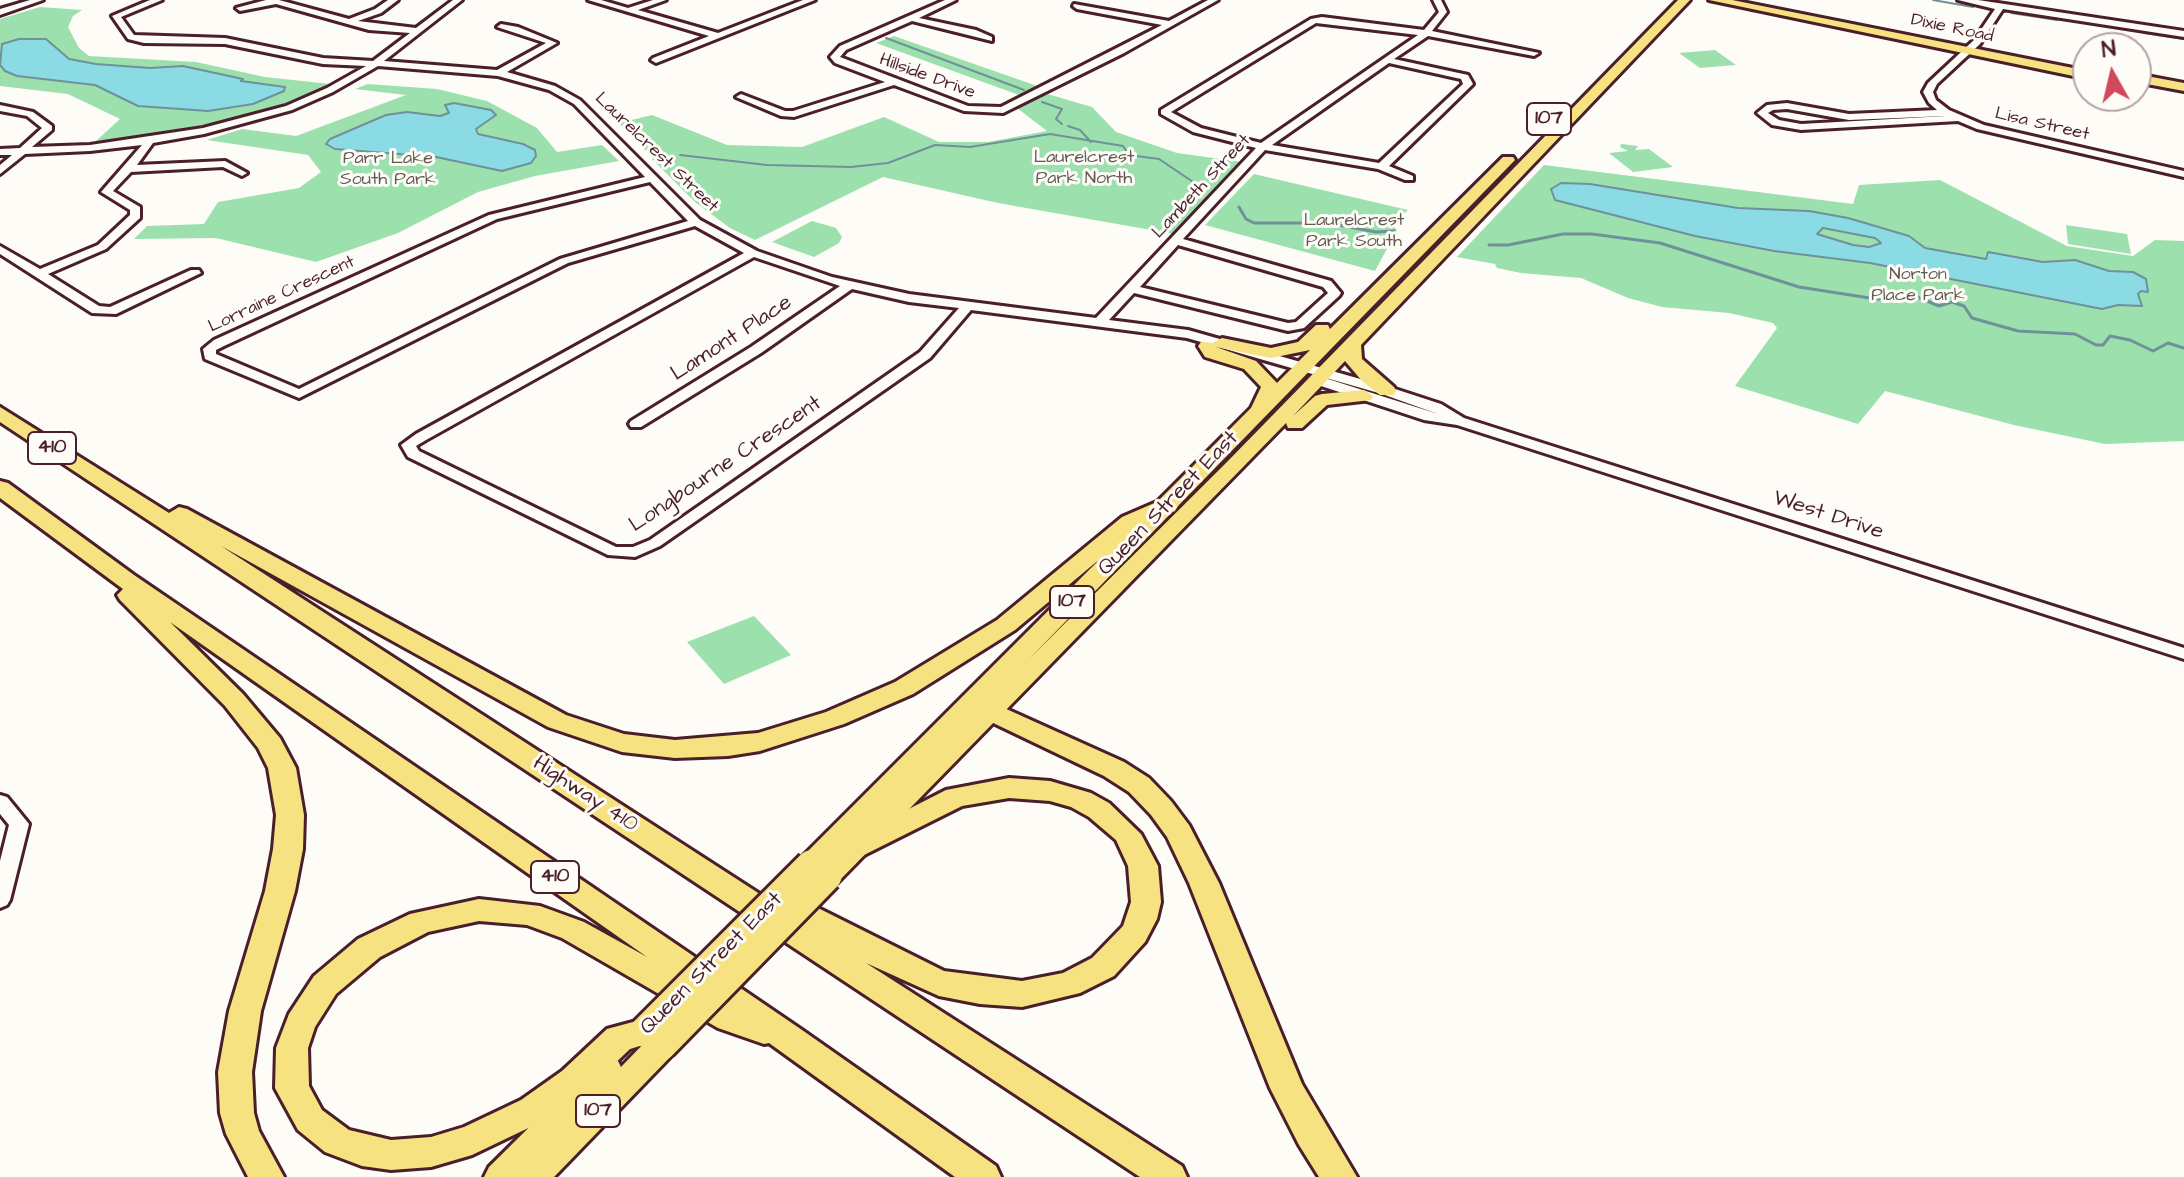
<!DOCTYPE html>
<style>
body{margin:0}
#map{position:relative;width:2184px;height:1177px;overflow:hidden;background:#fdfcf7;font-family:"Architects Daughter",sans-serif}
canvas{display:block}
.north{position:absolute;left:2072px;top:32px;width:80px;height:80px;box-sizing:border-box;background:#fdfcf7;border:2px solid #b5a4a5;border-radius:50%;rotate:352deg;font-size:22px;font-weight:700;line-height:32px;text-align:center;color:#4a1f2b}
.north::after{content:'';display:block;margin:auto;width:28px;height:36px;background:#d1495b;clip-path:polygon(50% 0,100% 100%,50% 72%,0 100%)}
</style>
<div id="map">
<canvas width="2184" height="1177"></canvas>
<div class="north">N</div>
</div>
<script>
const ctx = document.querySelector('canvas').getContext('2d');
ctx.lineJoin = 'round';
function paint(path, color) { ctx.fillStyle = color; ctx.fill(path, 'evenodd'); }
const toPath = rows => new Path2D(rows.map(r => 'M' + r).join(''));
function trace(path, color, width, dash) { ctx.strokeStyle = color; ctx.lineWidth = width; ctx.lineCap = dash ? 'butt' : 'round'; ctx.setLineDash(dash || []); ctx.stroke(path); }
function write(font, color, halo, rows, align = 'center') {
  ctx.font = font + ' "Architects Daughter",sans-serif'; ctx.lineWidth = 6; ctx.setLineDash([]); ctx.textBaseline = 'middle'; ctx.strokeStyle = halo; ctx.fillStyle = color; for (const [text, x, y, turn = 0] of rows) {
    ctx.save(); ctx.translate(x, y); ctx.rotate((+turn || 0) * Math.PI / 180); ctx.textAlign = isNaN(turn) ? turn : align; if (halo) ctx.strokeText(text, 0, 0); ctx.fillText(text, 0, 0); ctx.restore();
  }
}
paint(toPath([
 [40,7,82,10,73,16,68,27,79,48,89,56,196,62,265,77,330,84,296,100,227,120,177,131,95,142,120,119,68,94,0,86,0,19],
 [894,36,1040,87,1019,95,876,43],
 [1715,50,1736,65,1700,68,1679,53],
 [368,84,437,89,487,101,537,128,557,152,602,145,619,161,535,176,478,192,398,233,316,262,216,238,134,239,147,226,204,224,218,202,299,188,321,172,308,155,207,140,242,129,296,136,406,95,355,89],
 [1044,93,1092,107,1116,132,1177,153,1243,162,1174,234,998,203,883,177,755,240,730,228,695,202,652,159,657,154,645,150,619,123,652,115,727,145,802,147,884,117,939,142,988,142,1047,131,1017,108],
 [1621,144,1638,146,1635,150,1649,149,1673,167,1633,172,1609,153,1628,151,1620,147],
 [1544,165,1853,204,1859,185,1940,180,2067,246,2133,256,2155,240,2184,241,2184,441,2105,444,2014,425,1885,391,1858,424,1735,386,1777,328,1773,323,1729,313,1662,307,1628,298,1581,278,1521,273,1497,268,1495,264,1457,257],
 [1254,174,1408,210,1392,225,1397,230,1375,271,1205,225],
 [812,221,836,228,842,237,839,243,814,257,772,242],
 [2066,225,2127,234,2131,254,2068,244],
 [754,616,791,655,724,684,687,642]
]), '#9ce1ad');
const water = toPath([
 [19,39,46,39,69,59,96,64,150,68,183,66,243,79,241,81,285,87,284,91,253,104,208,111,138,106,95,85,17,76,5,71,0,65,2,44,19,39],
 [454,103,491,110,496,115,476,129,478,134,523,144,535,150,536,156,531,163,502,171,436,157,335,149,326,144,330,139,386,115,407,112,440,116,449,113,445,105,454,103],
 [1561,183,1590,184,1738,208,1809,211,1848,218,1909,236,1925,248,1986,259,1988,252,2043,262,2075,260,2109,271,2133,272,2146,279,2148,292,2141,291,2138,294,2142,306,2118,305,2102,309,1870,263,1774,251,1695,236,1555,200,1551,189,1561,183],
 [1823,228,1875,238,1881,243,1869,247,1853,245,1817,234,1823,228]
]);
paint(water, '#8adbe4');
trace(water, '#70909a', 2);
trace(toPath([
 [1933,0,1973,7],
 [2011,13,2057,20],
 [2144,33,2184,39],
 [886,38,1024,90],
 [1042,102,1062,109,1056,119,1062,124],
 [1068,126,1080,130,1091,142],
 [680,155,767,165,851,167,888,163,935,145,970,147,1050,134,1123,146,1129,155,1159,159,1202,188]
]), '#70909a', 2);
trace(toPath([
 [1239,207,1246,219,1254,223,1328,223,1376,232,1394,231],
 [1489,245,1508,245,1563,234,1592,234,1660,243,1799,287,1876,299,1896,299,1899,294,1910,294,1939,306,1952,302,1964,306,1972,318,2018,331,2075,334,2096,345,2103,345,2110,336,2130,340,2153,351,2168,343,2184,348]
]), '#70909a', 3);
const minor = toPath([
 [30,0,43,0,0,15,0,9,30,0],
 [150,0,162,0,121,17,134,35,225,38,323,58,373,61,410,33,369,30,276,4,240,11,236,8,266,0,279,0,349,19,375,9,388,0,398,0,381,13,358,21,416,28,453,0,462,0,384,61,497,70,546,43,497,27,501,24,518,27,557,43,507,72,555,86,580,100,700,220,757,251,832,277,909,294,1096,318,1256,148,1193,132,1161,114,1161,110,1311,19,1322,17,1424,30,1439,12,1433,0,1441,0,1447,12,1432,31,1539,53,1534,56,1428,36,1394,59,1468,75,1473,84,1389,166,1413,176,1413,180,1405,180,1378,169,1265,150,1183,239,1331,281,1341,293,1339,296,1304,328,1288,331,1134,293,1109,320,1188,330,1392,388,1441,404,1464,418,2184,648,2184,659,1457,425,1424,420,1315,384,1313,381,1315,378,1325,378,1438,414,1382,394,1187,338,971,310,930,358,660,546,635,557,608,555,408,457,401,445,416,434,744,253,695,226,568,263,299,398,205,359,203,349,214,340,489,215,645,177,574,104,549,90,498,76,378,66,333,92,292,110,204,134,153,143,137,165,225,161,247,173,242,176,223,167,131,172,113,191,140,207,140,218,106,249,48,274,99,306,110,307,191,270,199,270,201,273,116,314,92,313,0,254,0,246,40,269,98,245,130,215,130,210,101,192,142,145,90,151,25,154,0,174,0,165,12,155,0,155,0,149,20,148,42,128,27,116,0,111,0,105,33,112,52,126,52,130,32,147,90,145,203,128,286,106,327,88,366,66,323,64,225,44,144,43,128,39,112,16,150,0],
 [1316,23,1418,35,1261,143,1201,128,1171,112,1316,23],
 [1389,63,1461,79,1463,84,1379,163,1272,145,1389,63],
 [650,182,688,221,560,259,299,389,216,354,216,350,224,346,497,219,650,182],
 [1178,245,1323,287,1328,293,1296,322,1288,323,1140,287,1178,245],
 [754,257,840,286,751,347,631,421,629,424,631,427,641,427,761,353,852,289,909,302,959,308,920,352,650,540,633,547,616,547,419,451,416,446,426,440,754,257],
 [588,0,601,0,628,8,653,0,666,0,638,10,718,33,803,0,815,0,656,63,651,60,653,58,709,36,588,0],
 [945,0,956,0,919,18,976,30,992,37,992,41,912,21,846,50,840,57,968,106,1001,107,1162,25,1077,9,1073,6,1074,4,1169,21,1208,0,1218,0,1124,53,1003,113,964,111,894,85,794,117,781,116,736,97,741,94,785,111,793,111,885,82,835,63,830,57,840,46,945,0],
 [1958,0,1978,0,2184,31,2184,37,2003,9,1980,44,1937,84,1933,92,1936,100,1949,110,1984,125,2184,171,2184,177,1977,129,1958,121,1801,130,1772,125,1757,113,1767,105,1787,103,1849,114,1937,110,1929,103,1923,92,1928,83,1974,40,1995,9,1958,0],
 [1787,109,1849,120,1946,116,1801,124,1779,120,1768,113,1773,110,1787,109],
 [0,795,7,797,29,824,10,900,7,905,0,908,0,861,9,825,0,814,0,795]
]);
const major = toPath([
 [1678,0,1690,0,1361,345,1362,359,1394,387,1396,391,1394,395,1380,395,1362,381,1345,361,1293,416,1315,396,1322,394,1364,390,1373,396,1371,400,1327,405,1302,428,1288,428,1286,423,837,883,827,886,817,883,815,874,801,872,798,865,801,858,1251,408,1261,387,1244,369,1205,357,1198,346,1201,342,1213,343,1222,338,1271,348,1298,342,1316,325,1328,325,1330,329,1503,157,1513,157,1515,160,1030,658,1225,464,1678,0],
 [1216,347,1271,358,1310,350,1277,383,1256,361,1216,347],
 [1709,0,1732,0,2088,71,2088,79,1709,0],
 [2136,74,2184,83,2184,91,2136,82,2136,74],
 [662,1033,673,1036,677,1045,673,1054,554,1177,484,1177,489,1167,596,1061,607,1057,618,1061,621,1067,651,1036,662,1033]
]);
const highway = toPath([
 [0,407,169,513,179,507,187,509,566,715,624,734,675,740,758,733,826,712,895,682,997,620,1122,517,1159,501,1175,501,1178,506,1175,511,1138,527,1015,630,913,694,844,724,760,751,728,756,675,758,622,752,548,727,221,546,766,898,779,891,790,894,944,971,1022,981,1063,973,1092,958,1123,926,1131,902,1128,866,1116,840,1089,817,1071,807,1050,801,1009,798,962,806,854,860,844,856,839,849,844,842,946,790,1009,778,1050,781,1091,793,1109,803,1141,834,1158,866,1161,902,1157,919,1145,942,1114,976,1080,993,1022,1007,980,1004,939,996,866,963,1182,1166,1187,1177,1140,1177,0,422,0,407],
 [0,481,8,483,134,575,802,1030,996,1166,1001,1177,955,1177,769,1043,764,1044,718,1028,562,938,527,925,479,921,428,932,380,957,336,994,315,1027,308,1048,309,1086,322,1110,349,1130,391,1140,431,1137,464,1127,521,1100,562,1071,607,1029,644,1019,656,1023,660,1032,656,1041,630,1049,586,1091,545,1120,472,1155,431,1167,391,1170,362,1166,325,1152,298,1130,275,1088,276,1048,289,1014,314,976,358,939,410,914,479,899,540,906,584,922,647,957,170,622,243,694,280,738,296,768,304,815,303,849,295,891,261,1011,252,1072,254,1113,259,1131,284,1177,248,1177,226,1134,220,1113,218,1072,229,1011,265,891,273,849,276,815,268,768,258,748,225,706,120,600,117,595,123,589,0,498,0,481],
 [973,694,1124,762,1149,778,1171,801,1189,825,1219,883,1302,1084,1357,1177,1319,1177,1299,1145,1270,1088,1189,883,1167,837,1151,815,1129,792,1104,776,964,709,960,703,964,697,973,694]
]);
trace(minor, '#4a1f2b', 6);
trace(major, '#4a1f2b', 6);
trace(highway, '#4a1f2b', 6);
paint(minor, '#fdfcf7');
paint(major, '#f7e281');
paint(highway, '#f7e281');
const majorBridge = toPath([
 [644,1032,811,865],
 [662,1045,827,876]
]);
trace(majorBridge, '#4a1f2b', 35, []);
trace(majorBridge, '#f7e281', 29);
write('18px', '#4a1f2b', '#fdfcf7', [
 ["Dixie Road",1952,29,12],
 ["Hillside Drive",927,77,20],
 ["Lisa Street",2042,125,13],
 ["Laurelcrest Street",656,153,44],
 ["Lambeth Street",1202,187,-47],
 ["Lorraine Crescent",282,295,-25]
]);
write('18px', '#635952', '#fdfcf7', [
 ["Laurelcrest",1084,158],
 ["Park North",1084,179],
 ["Parr Lake",388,159],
 ["South Park",388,180],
 ["Laurelcrest",1354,221],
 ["Park South",1354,242],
 ["Norton",1918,275],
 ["Place Park",1918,296]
]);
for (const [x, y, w] of [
 [1549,119,44],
 [52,448,48],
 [1072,602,44],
 [555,877,48],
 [598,1111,44]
]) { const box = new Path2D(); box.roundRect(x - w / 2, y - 16, w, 32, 6); ctx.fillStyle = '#fdfcf7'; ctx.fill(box); trace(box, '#4a1f2b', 2); }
write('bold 20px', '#4a1f2b', null, [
 ["107",1549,119],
 ["410",52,448],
 ["107",1072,602],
 ["410",555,877],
 ["107",598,1111]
]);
write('22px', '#4a1f2b', '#fdfcf7', [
 ["Lamont Place",732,339,-33],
 ["Longbourne Crescent",726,465,-34],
 ["Queen Street East",1169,504,-46],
 ["West Drive",1828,516,18],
 ["Highway 410",585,795,33],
 ["Queen Street East",712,964,-45]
]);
</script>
